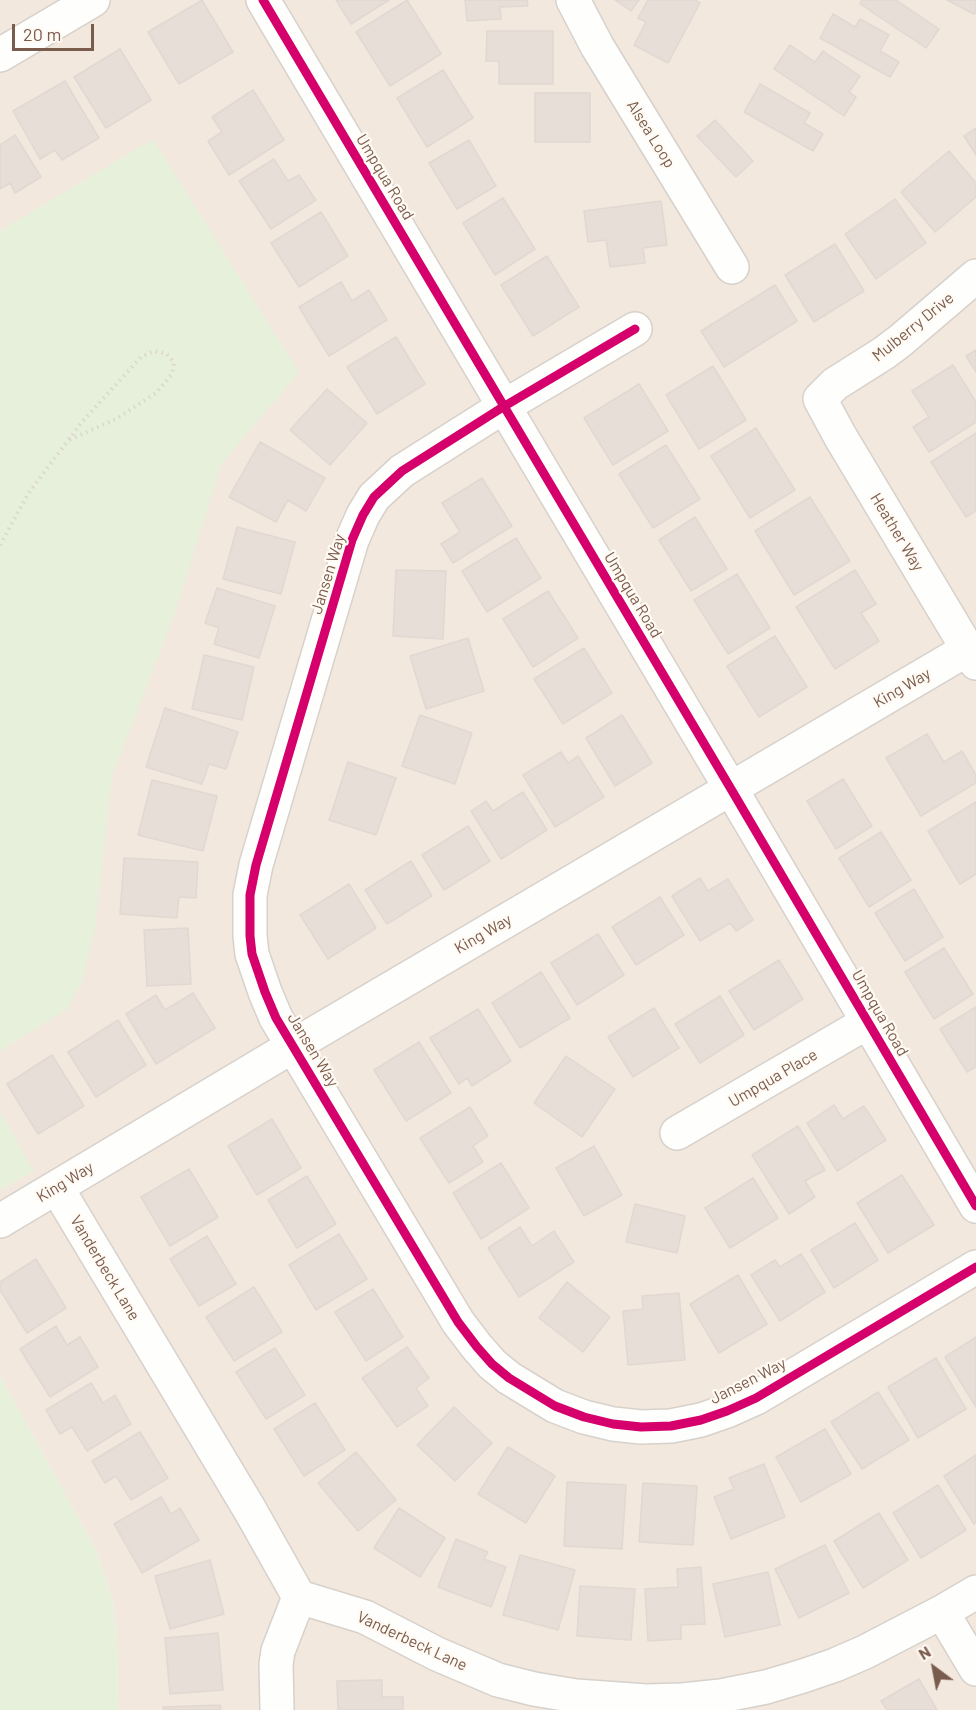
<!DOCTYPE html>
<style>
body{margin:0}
#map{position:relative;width:976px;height:1710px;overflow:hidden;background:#f9f5f0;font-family:Barlow,sans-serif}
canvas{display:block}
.north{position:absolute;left:904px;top:1638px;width:60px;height:60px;-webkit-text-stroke:4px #fffaf3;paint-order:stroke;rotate:328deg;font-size:16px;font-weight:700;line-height:24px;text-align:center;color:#7a5c4d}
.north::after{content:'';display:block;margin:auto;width:21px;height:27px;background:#7a5c4d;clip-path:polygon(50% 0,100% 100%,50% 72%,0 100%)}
.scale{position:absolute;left:12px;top:24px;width:82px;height:27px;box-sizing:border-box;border:3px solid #7a5c4d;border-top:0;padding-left:8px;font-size:18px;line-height:21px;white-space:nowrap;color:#7a5c4d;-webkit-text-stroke:4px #fffaf3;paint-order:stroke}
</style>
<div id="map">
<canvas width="976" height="1710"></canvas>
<div class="north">N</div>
<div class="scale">20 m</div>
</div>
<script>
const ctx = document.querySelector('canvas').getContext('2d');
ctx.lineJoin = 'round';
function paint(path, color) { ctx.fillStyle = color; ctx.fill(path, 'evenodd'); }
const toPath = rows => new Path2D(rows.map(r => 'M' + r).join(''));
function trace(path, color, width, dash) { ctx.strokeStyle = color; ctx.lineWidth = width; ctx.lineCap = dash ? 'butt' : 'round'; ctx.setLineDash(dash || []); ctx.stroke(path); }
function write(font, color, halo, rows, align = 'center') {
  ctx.font = font + ' Barlow,sans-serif'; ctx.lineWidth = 4.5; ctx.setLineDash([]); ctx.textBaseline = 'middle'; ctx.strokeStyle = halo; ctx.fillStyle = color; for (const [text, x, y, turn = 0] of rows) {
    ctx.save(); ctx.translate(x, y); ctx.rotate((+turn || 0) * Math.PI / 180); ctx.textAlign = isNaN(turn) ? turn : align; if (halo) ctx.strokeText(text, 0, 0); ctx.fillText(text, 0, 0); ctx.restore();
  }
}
paint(toPath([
 [0,0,976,0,976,1710,118,1710,117,1641,113,1601,96,1550,0,1376]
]), '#f2e8de');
paint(toPath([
 [153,139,299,372,221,465,174,616,112,776,95,929,82,982,67,1009,0,1051,0,231],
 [0,1111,34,1171,0,1190],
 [0,1376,96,1550,113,1601,117,1641,118,1710,0,1710]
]), '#e7f0db');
const building = toPath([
 [202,0,233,52,179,84,148,32,202,0],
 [336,0,389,0,351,24,336,0],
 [407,0,441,54,390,86,356,32,407,0],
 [465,0,527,0,528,6,500,7,501,19,467,21,465,0],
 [615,0,639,0,631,11,615,0],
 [648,0,695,0,700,3,668,63,634,45,646,22,638,18,648,0],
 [862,0,896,0,939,29,926,48,860,4,862,0],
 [947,0,976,0,976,11,974,14,947,0],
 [833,14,855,27,860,19,889,35,880,51,899,62,890,77,820,38,833,14],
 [487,31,553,31,553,84,499,84,499,61,486,61,487,31],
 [790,45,815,62,823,51,860,76,849,92,856,97,844,116,774,69,790,45],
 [120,49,151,100,106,128,74,77,120,49],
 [443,70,473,118,427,147,397,98,443,70],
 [65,81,99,138,62,160,55,150,40,159,13,111,65,81],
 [760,84,810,113,804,123,823,134,813,151,744,112,760,84],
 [253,90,284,140,229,175,208,141,222,132,212,117,253,90],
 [535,93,590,93,590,142,535,142,535,93],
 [715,120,753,161,736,177,697,136,715,120],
 [976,128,976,155,964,136,976,128],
 [15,135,41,177,15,193,10,183,0,189,0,145,15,135],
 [469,140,496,186,457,209,429,163,469,140],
 [949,151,976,183,976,197,935,232,901,192,949,151],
 [274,159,288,181,299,175,316,200,271,229,239,181,274,159],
 [503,198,535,249,495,275,463,223,503,198],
 [895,199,926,243,876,279,845,234,895,199],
 [661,201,667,245,643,248,645,263,610,267,606,240,588,242,584,211,661,201],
 [321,212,348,256,299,287,271,243,321,212],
 [835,244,864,291,814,322,785,275,835,244],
 [547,256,579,307,533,336,501,285,547,256],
 [341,282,352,301,369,290,387,320,329,356,299,307,341,282],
 [775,285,797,321,724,367,701,331,775,285],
 [396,337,425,384,377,414,347,367,396,337],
 [976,350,976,372,966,356,976,350],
 [953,365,976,402,976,422,929,452,913,427,929,417,912,391,953,365],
 [713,366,746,420,699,449,666,395,713,366],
 [639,384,668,431,613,465,584,418,639,384],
 [327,389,367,423,330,465,290,430,327,389],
 [756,428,795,490,750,518,711,456,756,428],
 [976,433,976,511,966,517,931,462,976,433],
 [260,442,325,478,306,511,288,500,276,522,229,497,260,442],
 [666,445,700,499,653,528,619,474,666,445],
 [482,478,512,526,453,563,441,544,460,532,442,503,482,478],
 [810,497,850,561,794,595,755,531,810,497],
 [695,517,727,569,691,591,659,540,695,517],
 [237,527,295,542,281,594,223,579,237,527],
 [516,538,541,578,487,612,462,571,516,538],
 [396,570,446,571,443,639,393,636,396,570],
 [855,570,876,604,861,613,879,641,835,669,796,607,855,570],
 [737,574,770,628,728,654,694,600,737,574],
 [217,588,275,606,259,658,214,644,219,628,205,623,217,588],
 [548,591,578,638,533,667,503,619,548,591],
 [775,636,807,687,759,717,727,666,775,636],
 [468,638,484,691,426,709,410,656,468,638],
 [584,648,612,693,563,724,534,679,584,648],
 [204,655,254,667,242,720,192,709,204,655],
 [165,708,238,732,226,769,209,764,202,784,146,767,165,708],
 [420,715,472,733,455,784,402,766,420,715],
 [622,715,652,763,615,786,586,738,622,715],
 [927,734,944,762,962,751,976,775,976,783,921,816,886,758,927,734],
 [561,752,568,763,578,756,604,797,555,827,523,775,561,752],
 [348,762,396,778,376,835,329,820,348,762],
 [843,779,872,826,836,849,807,801,843,779],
 [152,780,217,796,203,851,138,835,152,780],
 [523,792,547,830,501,859,471,811,486,801,493,811,523,792],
 [976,802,976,874,960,884,928,831,976,802],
 [468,826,490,861,444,890,422,855,468,826],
 [881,832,911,880,869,907,839,858,881,832],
 [124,858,198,862,196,898,179,897,177,918,120,914,124,858],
 [411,861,432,896,387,924,365,890,411,861],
 [700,878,708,891,728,879,753,920,736,931,730,923,700,941,672,896,700,878],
 [349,884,376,928,328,959,300,915,349,884],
 [914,889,943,937,905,961,875,913,914,889],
 [660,897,684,935,636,965,612,927,660,897],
 [188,928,191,984,147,986,144,930,188,928],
 [598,934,624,975,577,1005,551,963,598,934],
 [944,948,973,994,934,1019,905,972,944,948],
 [779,960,803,999,754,1030,729,991,779,960],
 [541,972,570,1018,520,1048,492,1003,541,972],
 [193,993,215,1028,156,1064,126,1014,156,995,165,1010,193,993],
 [720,996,744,1035,700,1063,675,1024,720,996],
 [976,1007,976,1067,967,1072,940,1029,976,1007],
 [654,1008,679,1048,633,1077,608,1037,654,1008],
 [478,1009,511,1061,472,1086,467,1078,459,1084,430,1038,478,1009],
 [118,1020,146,1065,96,1097,68,1052,118,1020],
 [419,1042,451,1093,406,1121,374,1070,419,1042],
 [52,1055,84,1106,38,1134,7,1084,52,1055],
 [566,1056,615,1089,582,1137,534,1103,566,1056],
 [834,1105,843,1119,864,1106,886,1140,837,1171,807,1123,834,1105],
 [470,1107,488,1136,473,1146,483,1162,449,1183,420,1138,470,1107],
 [272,1119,301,1168,257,1195,228,1146,272,1119],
 [798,1126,825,1170,805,1181,815,1197,789,1214,752,1155,798,1126],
 [594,1146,622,1195,584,1216,556,1168,594,1146],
 [501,1163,529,1208,481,1239,453,1193,501,1163],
 [189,1169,218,1217,170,1246,141,1197,189,1169],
 [902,1175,934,1225,888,1253,857,1203,902,1175],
 [307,1176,336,1224,297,1248,268,1200,307,1176],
 [753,1178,778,1218,730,1248,705,1208,753,1178],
 [635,1204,685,1216,677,1253,626,1242,635,1204],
 [855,1223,878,1260,834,1288,811,1250,855,1223],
 [520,1227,532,1246,554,1231,574,1262,519,1297,488,1248,520,1227],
 [339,1234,367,1279,316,1310,289,1265,339,1234],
 [207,1236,236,1284,199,1306,170,1259,207,1236],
 [801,1254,825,1292,780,1321,751,1275,775,1260,780,1267,801,1254],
 [36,1259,66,1308,27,1333,0,1290,0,1282,36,1259],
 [738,1275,767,1324,719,1353,690,1304,738,1275],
 [567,1282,610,1317,583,1352,539,1318,567,1282],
 [254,1287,282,1332,234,1361,206,1317,254,1287],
 [373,1289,403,1337,366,1361,335,1312,373,1289],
 [679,1293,685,1360,628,1365,623,1311,643,1309,642,1296,679,1293],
 [56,1326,67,1345,80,1337,98,1367,50,1397,20,1349,56,1326],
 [976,1337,976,1407,945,1357,976,1337],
 [407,1347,429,1378,416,1388,428,1406,397,1427,362,1378,407,1347],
 [275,1348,305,1395,266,1419,236,1372,275,1348],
 [936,1358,966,1409,918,1438,888,1387,936,1358],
 [91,1383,103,1403,115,1395,131,1424,87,1451,72,1427,60,1434,46,1410,91,1383],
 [878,1392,909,1440,862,1469,831,1422,878,1392],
 [315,1403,345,1450,304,1476,274,1429,315,1403],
 [454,1407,492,1443,455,1481,417,1445,454,1407],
 [825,1429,851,1474,801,1502,776,1457,825,1429],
 [140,1432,168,1478,131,1500,116,1476,105,1483,92,1461,140,1432],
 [508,1447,555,1476,526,1523,478,1494,508,1447],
 [356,1452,396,1500,358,1531,318,1483,356,1452],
 [976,1455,976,1522,974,1524,944,1476,976,1455],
 [764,1464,785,1517,731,1539,714,1497,734,1489,729,1478,764,1464],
 [567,1482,626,1485,622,1549,564,1546,567,1482],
 [643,1483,697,1486,693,1545,639,1542,643,1483],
 [938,1485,966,1530,921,1558,893,1513,938,1485],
 [161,1497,171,1514,180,1508,199,1540,142,1573,114,1524,161,1497],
 [399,1508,445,1538,420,1577,374,1548,399,1508],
 [879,1513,908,1560,863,1588,834,1541,879,1513],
 [456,1539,488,1552,484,1559,506,1567,491,1607,438,1587,456,1539],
 [825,1545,849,1593,799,1618,775,1569,825,1545],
 [520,1555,575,1570,558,1630,503,1615,520,1555],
 [210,1560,224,1614,170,1629,155,1576,210,1560],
 [701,1567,705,1624,681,1625,681,1639,648,1641,645,1589,678,1587,677,1569,701,1567],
 [768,1572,780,1625,725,1637,713,1584,768,1572],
 [580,1586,635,1589,631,1640,577,1636,580,1586],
 [218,1633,223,1690,170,1694,165,1638,218,1633],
 [919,1679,937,1710,887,1710,881,1701,919,1679],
 [382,1680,382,1697,403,1697,403,1710,338,1710,337,1681,382,1680],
 [220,1705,221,1710,163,1710,163,1707,220,1705]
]);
paint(building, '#e6ded7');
trace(building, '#e2d8d2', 1.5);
const minor = toPath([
 [263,0,731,789,976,1206],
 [573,0,597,46,732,267],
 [0,55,93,0],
 [976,276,900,341,884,353,835,384,820,399,840,436,976,663],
 [635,329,503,407,402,471,374,497,363,515,352,540,256,865,250,895,250,936,252,954,265,992,276,1018,458,1322,477,1347,492,1364,509,1378,555,1406,584,1417,613,1424,641,1427,671,1426,701,1420,727,1411,756,1398,976,1267],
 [677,1133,868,1022],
 [57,1188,250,1510,299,1597,365,1617,437,1654,498,1680,534,1689,576,1696,646,1701,682,1700,721,1696,766,1687,803,1676,835,1665,865,1652,942,1612,976,1592],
 [0,1221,293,1046,968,649],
 [942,1612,976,1669],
 [277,1710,276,1664,278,1651,299,1597]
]);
trace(minor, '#d7d1cb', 36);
trace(toPath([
 [0,545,28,494,81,423,141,357,154,351,167,354,174,363,172,374,156,393,116,419,69,440]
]), '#dcd5d0', 4, [1.5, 4.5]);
trace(minor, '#fefefd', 33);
trace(toPath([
 [263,0,731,789,976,1206],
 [635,329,503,407,402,471,374,497,363,515,352,540,256,865,250,895,250,936,252,954,265,992,276,1018,458,1322,477,1347,492,1364,509,1378,555,1406,584,1417,613,1424,641,1427,671,1426,701,1420,727,1411,756,1398,976,1267]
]), '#d6006c', 9);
write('16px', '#7a5c4d', '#fffaf3', [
 ["Alsea Loop",651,134,58],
 ["Umpqua Road",385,177,59],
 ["Mulberry Drive",913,327,-39],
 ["Heather Way",897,532,59],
 ["Jansen Way",328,574,-73],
 ["Umpqua Road",633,595,59],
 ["King Way",902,688,-30],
 ["King Way",483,934,-30],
 ["Umpqua Road",880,1013,60],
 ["Jansen Way",313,1050,59],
 ["Umpqua Place",773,1078,-30],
 ["King Way",65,1182,-31],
 ["Vanderbeck Lane",105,1268,59],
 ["Jansen Way",748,1381,-27],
 ["Vanderbeck Lane",412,1641,25]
]);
</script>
